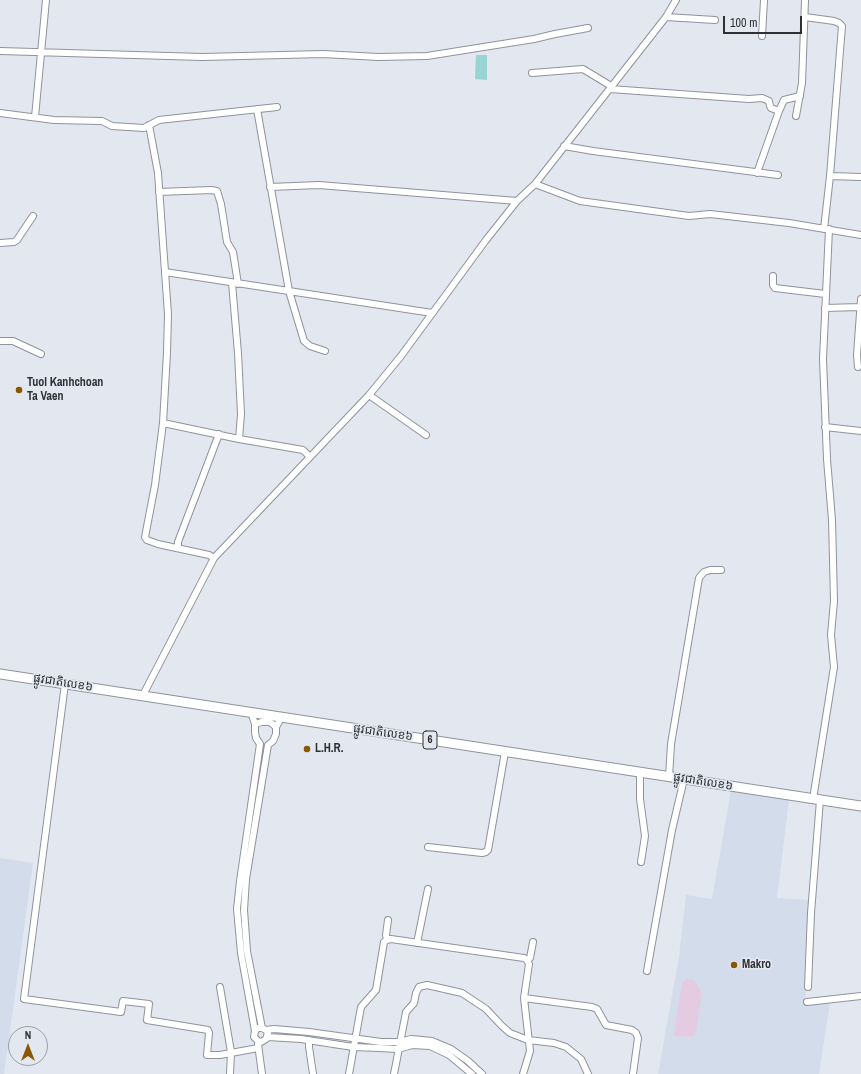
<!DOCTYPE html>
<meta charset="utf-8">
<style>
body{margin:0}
#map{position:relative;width:861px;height:1074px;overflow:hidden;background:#e2e7f0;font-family:"Archivo Narrow",sans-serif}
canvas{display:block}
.north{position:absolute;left:8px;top:1026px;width:40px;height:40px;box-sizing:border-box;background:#e2e7f0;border:1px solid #9a9ea5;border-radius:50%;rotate:0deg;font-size:11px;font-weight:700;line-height:16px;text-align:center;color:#2e3034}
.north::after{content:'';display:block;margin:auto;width:14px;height:18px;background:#895700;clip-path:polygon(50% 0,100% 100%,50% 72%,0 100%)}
.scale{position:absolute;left:723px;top:16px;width:79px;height:18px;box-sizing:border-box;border:2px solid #2e3034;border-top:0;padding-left:5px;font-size:12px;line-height:14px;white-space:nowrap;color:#2e3034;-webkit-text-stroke:3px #e2e7f0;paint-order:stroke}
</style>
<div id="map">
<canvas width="861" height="1074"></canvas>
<div class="north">N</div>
<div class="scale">100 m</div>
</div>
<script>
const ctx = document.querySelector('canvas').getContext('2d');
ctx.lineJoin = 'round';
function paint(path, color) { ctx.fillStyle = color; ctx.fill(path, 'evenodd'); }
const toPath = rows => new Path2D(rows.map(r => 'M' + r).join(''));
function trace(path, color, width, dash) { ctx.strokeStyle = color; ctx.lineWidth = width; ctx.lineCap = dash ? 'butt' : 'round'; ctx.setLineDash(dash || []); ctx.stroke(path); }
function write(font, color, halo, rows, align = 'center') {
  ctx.font = font + ' "Archivo Narrow","Noto Sans Khmer",sans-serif'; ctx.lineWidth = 3.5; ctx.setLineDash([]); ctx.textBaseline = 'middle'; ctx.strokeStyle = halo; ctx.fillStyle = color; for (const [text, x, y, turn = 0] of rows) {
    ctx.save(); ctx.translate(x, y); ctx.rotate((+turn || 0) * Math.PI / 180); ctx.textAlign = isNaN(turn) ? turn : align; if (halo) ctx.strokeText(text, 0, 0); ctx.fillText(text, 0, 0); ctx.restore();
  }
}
paint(toPath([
 [731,790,789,799,777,898,809,900,805,1005,830,1002,819,1074,658,1074,679,957,686,895,712,899],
 [0,858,33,863,4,1074,0,1074]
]), '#d3dceb');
paint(toPath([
 [686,979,692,979,695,981,702,993,696,1032,694,1036,688,1037,677,1036,674,1034,674,1031,682,983]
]), '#e5cbe2');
paint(toPath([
 [476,55,487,55,487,80,475,79]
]), '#98d4d2');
const minor = toPath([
 [666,17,715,20],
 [805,17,834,21,839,23,842,26,830,176],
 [762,36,764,0],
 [0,51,202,57,323,54,378,57,427,56,534,39,555,34,588,28],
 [532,73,583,69,611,86],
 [610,89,749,99,762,98,769,101,770,106,771,108,779,111,784,100,800,96],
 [257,109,289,291,304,341,310,346,325,351],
 [0,113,54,120,102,121,112,126,144,128,159,120,277,107],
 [796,116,802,83,805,0],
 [35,117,46,0],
 [149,125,158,173,168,314,167,353,163,423,155,485,145,537,147,540,158,544,209,555,214,558],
 [564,146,593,151,778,175],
 [757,173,779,111],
 [535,184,580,201,689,216,710,214,789,223,861,235],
 [270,187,319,185,517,201],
 [159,192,211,190,217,191,221,204,227,242,233,252,238,284],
 [824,229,830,176,861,177],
 [0,243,14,242,17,240,33,216],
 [165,272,432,313],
 [773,276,773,285,775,288,825,294],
 [232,283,238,353,241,414,239,439],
 [825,308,860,307],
 [0,341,13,341,41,354],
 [858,367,857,355,861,299],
 [369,395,426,435],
 [163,423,239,439,303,450,310,457],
 [825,427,861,431],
 [178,548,178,542,219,434],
 [65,684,24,999,121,1012,123,1001,149,1004,147,1020,208,1030,209,1033,207,1055,220,1055,258,1048],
 [143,695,214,558,369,395,401,356,486,240,517,201,535,184,666,17,676,0],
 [251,712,255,724,255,732,256,738,260,744,240,881,237,909,241,953,255,1031,254,1037,258,1041,261,1042,266,1039,268,1033,266,1030,262,1028,258,1028,255,1031],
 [255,724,262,722,270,722,276,727],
 [640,772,640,799,645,836,641,862],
 [669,777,671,744,699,578,704,572,710,570,721,570],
 [813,799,834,667,831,635,834,601,832,520,827,459,823,359,829,229],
 [428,847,482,853,486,852,488,850,505,752],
 [387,940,391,939,524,958,527,960],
 [417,943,428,889],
 [647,971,672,830,684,779],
 [220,987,231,1052,230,1074],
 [808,987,811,913,820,800],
 [524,998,592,1007,597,1009,606,1025,632,1030,636,1033,638,1038,633,1074],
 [807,1002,861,996],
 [262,1028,247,951,244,910,246,879,268,745,273,741,276,734,276,727,281,718],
 [266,1030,274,1029,309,1032,381,1042,400,1042,411,1039,432,1041,451,1049,468,1061,482,1074],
 [268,1037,301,1039,353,1047,379,1048,398,1049,412,1045,430,1046,449,1055,472,1074],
 [309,1040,309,1047,313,1074],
 [258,1044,262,1074],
 [349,1074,361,1007,376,990,384,942,387,940,386,935,388,920],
 [394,1074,406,1012,414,1003,416,993,419,987,427,985,462,993,486,1009,502,1026,510,1033,528,1040,554,1043,566,1047,581,1059,588,1074],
 [523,1074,530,1051,524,998,529,964,527,960,530,958,533,942]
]);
const highway = toPath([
 [0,674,861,806]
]);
trace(minor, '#8f939c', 8);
trace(highway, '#8f939c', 11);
trace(minor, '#fff', 6);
trace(highway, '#fff', 9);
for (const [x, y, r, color] of [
 [19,390,4,"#895700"],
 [307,749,4,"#895700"],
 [734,965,4,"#895700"]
]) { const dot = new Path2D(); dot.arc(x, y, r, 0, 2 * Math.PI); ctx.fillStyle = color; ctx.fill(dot); trace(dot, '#e2e7f0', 1.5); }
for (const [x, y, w] of [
 [430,740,14]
]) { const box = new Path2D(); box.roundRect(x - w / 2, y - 9, w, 18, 3); ctx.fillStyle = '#e2e7f0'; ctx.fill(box); trace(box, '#2e3034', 1); }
write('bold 11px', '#2e3034', null, [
 ["6",430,740]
]);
write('bold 12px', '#2e3034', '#e2e7f0', [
 ["Tuol Kanhchoan",27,383],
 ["Ta Vaen",27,397],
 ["L.H.R.",315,749],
 ["Makro",742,965]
], 'left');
write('12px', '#2e3034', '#e2e7f0', [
 ["ផ្លូវជាតិលេខ៦",63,683,9],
 ["ផ្លូវជាតិលេខ៦",383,733,8],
 ["ផ្លូវជាតិលេខ៦",703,782,9]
]);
</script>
